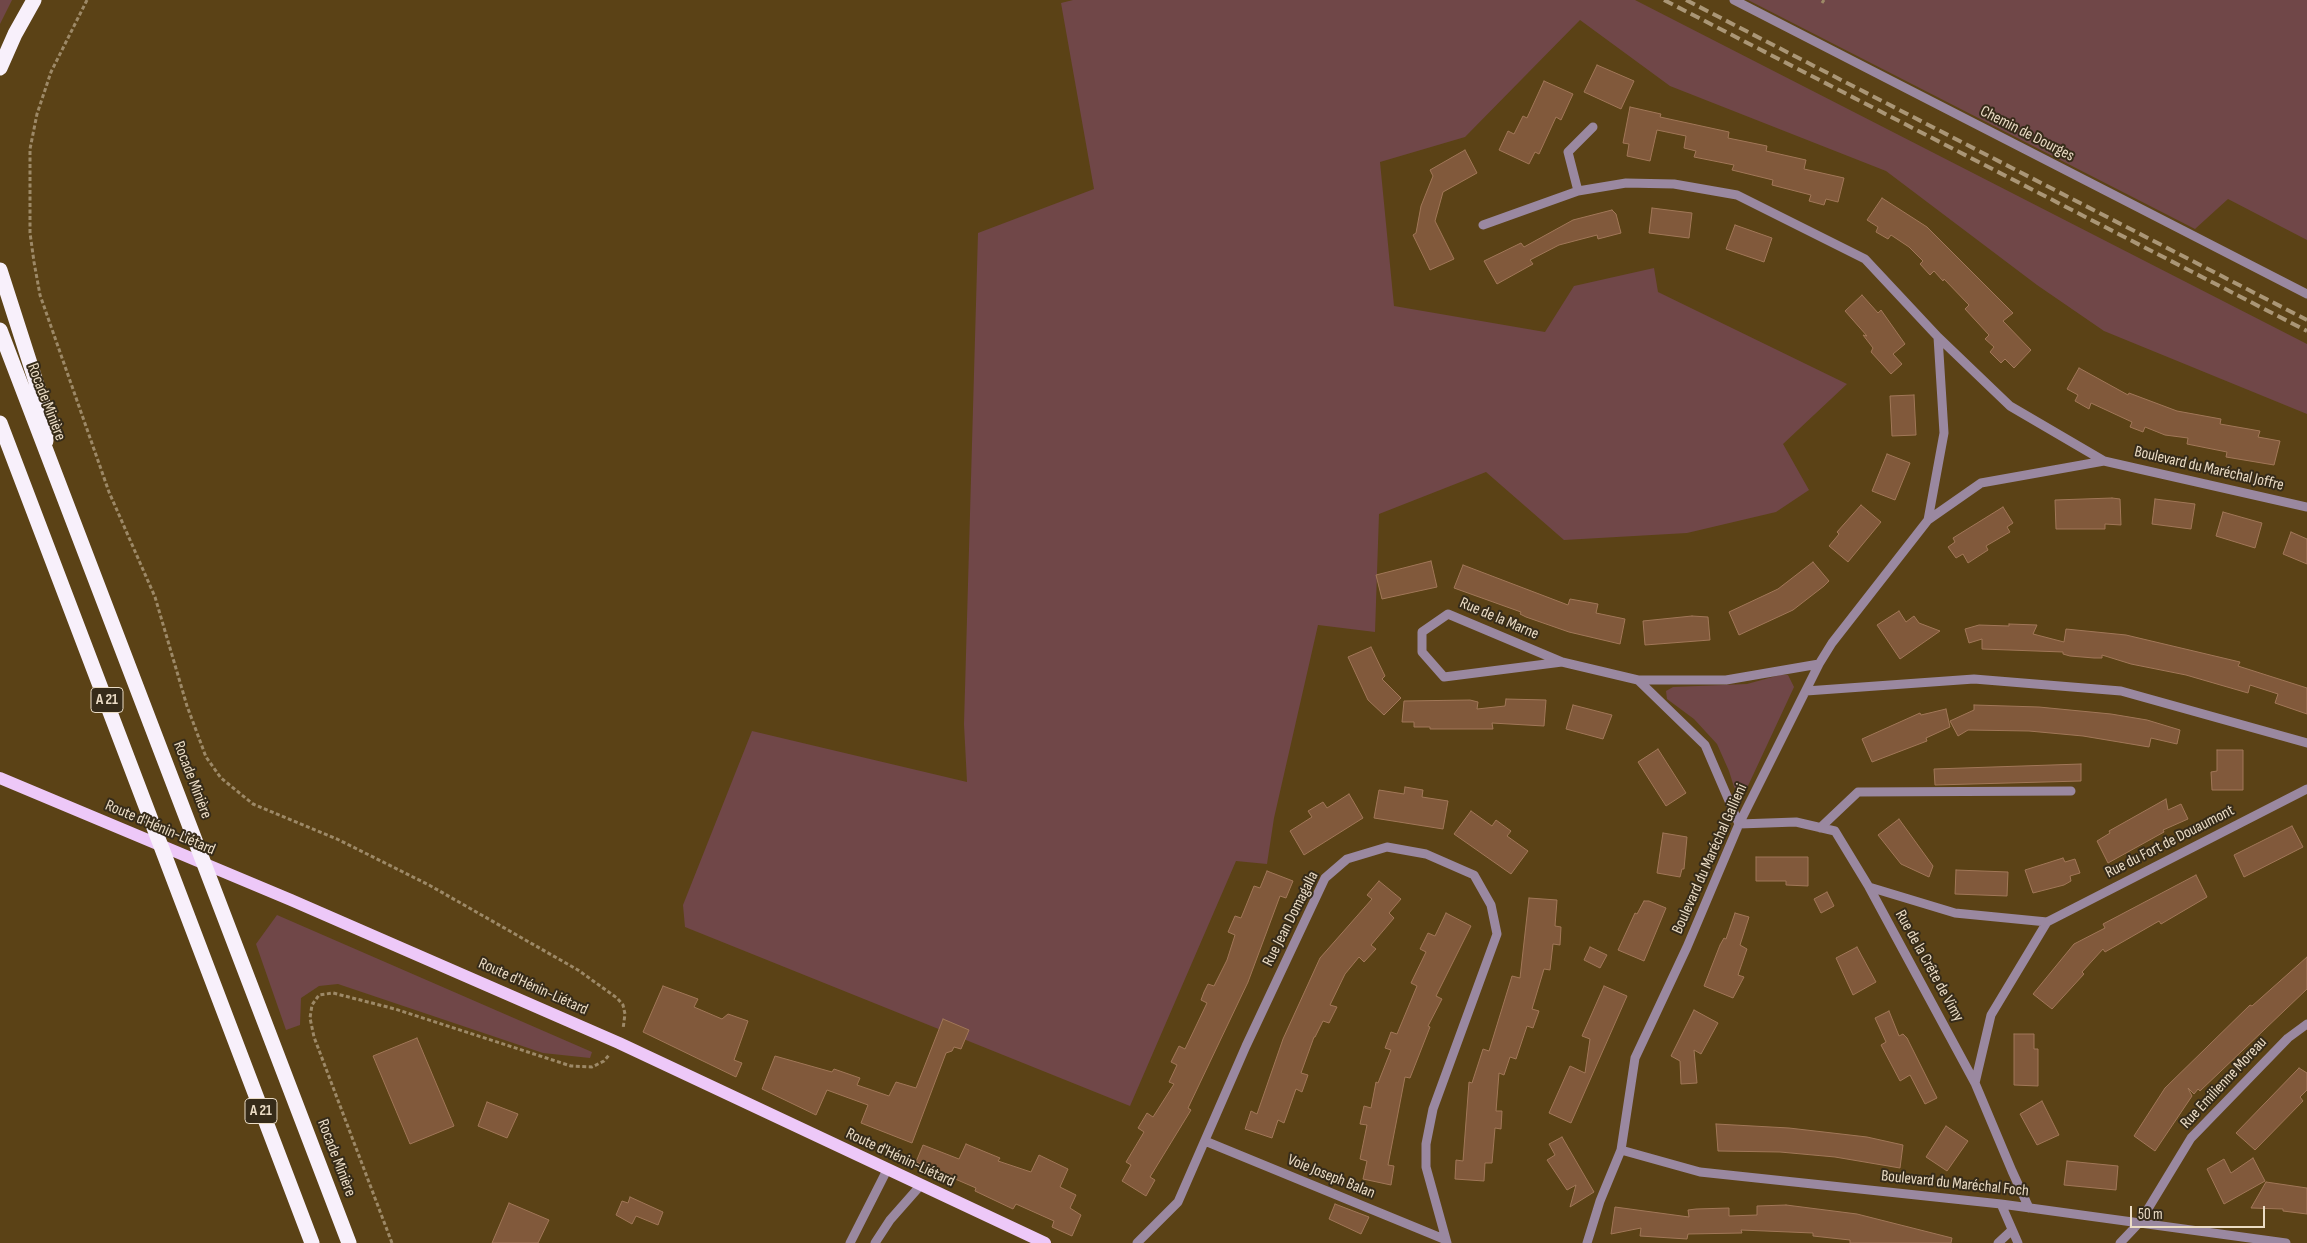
<!DOCTYPE html>
<meta charset="utf-8">
<style>
body{margin:0}
#map{position:relative;width:2307px;height:1243px;overflow:hidden;background:#5b4216;font-family:"Sofia Sans Condensed",sans-serif}
canvas{display:block}
.scale{position:absolute;left:2130px;top:1206px;width:135px;height:22px;box-sizing:border-box;border:2px solid #ebdcc5;border-top:0;padding-left:6px;font-size:15px;line-height:18px;white-space:nowrap;color:#ebdcc5;-webkit-text-stroke:4px #362b19;paint-order:stroke}
</style>
<div id="map">
<canvas width="2307" height="1243"></canvas>
<div class="scale">50 m</div>
</div>
<script>
const ctx = document.querySelector('canvas').getContext('2d');
ctx.lineJoin = 'round';
function paint(path, color) { ctx.fillStyle = color; ctx.fill(path, 'evenodd'); }
const toPath = rows => new Path2D(rows.map(r => 'M' + r).join(''));
function trace(path, color, width, dash) { ctx.strokeStyle = color; ctx.lineWidth = width; ctx.lineCap = dash ? 'butt' : 'round'; ctx.setLineDash(dash || []); ctx.stroke(path); }
function write(font, color, halo, rows, align = 'center') {
  ctx.font = font + ' "Sofia Sans Condensed",sans-serif'; ctx.lineWidth = 4; ctx.setLineDash([]); ctx.textBaseline = 'middle'; ctx.strokeStyle = halo; ctx.fillStyle = color; for (const [text, x, y, turn = 0] of rows) {
    ctx.save(); ctx.translate(x, y); ctx.rotate((+turn || 0) * Math.PI / 180); ctx.textAlign = isNaN(turn) ? turn : align; if (halo) ctx.strokeText(text, 0, 0); ctx.fillText(text, 0, 0); ctx.restore();
  }
}
paint(toPath([
 [0,0,12,0,0,24],
 [1073,0,1635,0,2307,344,2307,414,2104,331,2037,285,1886,171,1670,86,1580,20,1465,137,1380,162,1394,306,1545,332,1574,286,1654,268,1658,292,1847,384,1783,444,1809,490,1776,512,1687,533,1564,540,1486,472,1379,514,1375,632,1318,625,1274,818,1267,864,1236,861,1130,1106,685,927,683,905,752,731,967,782,964,724,978,233,1094,189,1061,3],
 [1748,0,2307,0,2307,240,2228,199,2195,229],
 [1780,675,1788,675,1794,687,1747,788,1739,792,1734,787,1729,771,1717,744,1694,719,1667,699,1666,691,1673,687,1747,684],
 [277,915,592,1052,590,1058,543,1053,338,984,319,986,301,998,300,1025,286,1030,256,944]
]), '#704748');
const building = toPath([
 [1597,65,1634,81,1621,109,1584,92,1597,65],
 [1544,81,1573,94,1561,120,1556,117,1539,154,1535,152,1529,164,1499,150,1508,131,1514,134,1523,116,1527,118,1544,81],
 [1630,107,1661,114,1660,117,1729,132,1728,138,1767,146,1766,151,1806,160,1804,169,1844,178,1838,202,1826,199,1824,205,1809,201,1811,195,1772,185,1773,180,1732,170,1734,165,1694,157,1696,151,1684,148,1686,136,1657,130,1650,161,1627,156,1629,144,1623,143,1630,107],
 [1465,150,1477,173,1443,192,1435,221,1454,259,1430,270,1413,235,1416,233,1421,206,1433,176,1430,170,1465,150],
 [1882,198,1927,227,2013,313,2003,321,2031,350,2014,368,2005,359,2001,363,1990,352,1994,347,1985,339,1989,335,1965,309,1969,305,1944,279,1943,281,1934,271,1930,275,1920,264,1923,261,1909,247,1891,235,1888,239,1876,232,1878,227,1867,220,1882,198],
 [1652,208,1692,213,1689,238,1649,233,1652,208],
 [1612,210,1616,214,1621,233,1598,239,1597,235,1559,245,1530,260,1533,264,1497,284,1484,261,1521,243,1524,247,1573,220,1612,210],
 [1735,225,1772,238,1764,262,1726,249,1735,225],
 [1862,295,1878,313,1881,310,1905,344,1893,354,1902,364,1891,374,1871,352,1873,348,1863,335,1867,336,1845,311,1862,295],
 [2079,368,2128,395,2129,393,2177,411,2221,419,2220,424,2260,431,2258,437,2280,441,2274,465,2226,457,2227,452,2187,444,2188,438,2165,435,2145,427,2143,432,2130,427,2132,422,2091,403,2089,409,2075,401,2078,395,2067,389,2079,368],
 [1914,395,1916,435,1892,436,1890,396,1914,395],
 [1887,454,1910,463,1895,500,1872,491,1887,454],
 [2112,498,2120,499,2121,525,2105,524,2105,529,2056,529,2055,500,2112,498],
 [2155,499,2195,504,2191,529,2152,524,2155,499],
 [1861,505,1881,522,1848,562,1829,546,1839,534,1837,532,1861,505],
 [2003,507,2013,523,2007,527,2010,532,1986,546,1988,550,1968,563,1963,554,1956,558,1948,547,1955,542,1953,538,2003,507],
 [2223,512,2262,523,2255,548,2216,536,2223,512],
 [2291,532,2307,539,2307,564,2283,554,2291,532],
 [1431,561,1437,587,1382,599,1376,575,1431,561],
 [1813,562,1829,581,1824,586,1793,610,1739,635,1729,612,1778,589,1813,562],
 [1463,565,1568,605,1570,599,1598,604,1596,613,1625,619,1620,644,1569,632,1526,617,1520,614,1521,612,1454,588,1463,565],
 [1899,611,1906,622,1914,616,1919,623,1940,631,1900,659,1877,625,1899,611],
 [1692,616,1708,617,1710,640,1645,645,1643,621,1692,616],
 [2009,624,2037,625,2033,634,2064,642,2066,629,2126,635,2240,662,2238,666,2307,688,2307,714,2275,703,2278,694,2250,685,2248,693,2186,675,2131,664,2102,655,2102,658,2094,658,2070,656,2063,654,2063,652,1982,649,1982,639,1969,643,1965,629,1979,625,2009,626,2009,624],
 [1371,647,1385,676,1382,679,1401,698,1384,715,1368,700,1348,657,1371,647],
 [1506,699,1546,700,1544,726,1492,723,1493,729,1430,729,1430,727,1414,727,1414,722,1402,722,1404,701,1470,700,1478,702,1477,709,1505,706,1506,699],
 [1573,705,1612,715,1603,739,1566,729,1573,705],
 [1974,705,2039,707,2111,714,2147,720,2180,730,2177,744,2151,738,2149,747,2083,736,2029,731,1968,730,1958,736,1950,721,1974,710,1974,705],
 [1946,709,1950,727,1926,738,1927,741,1872,762,1862,739,1920,713,1921,715,1946,709],
 [1658,749,1686,793,1666,806,1638,762,1658,749],
 [2217,750,2243,750,2243,790,2212,790,2211,772,2217,771,2217,750],
 [2081,764,2081,781,1935,785,1934,769,2081,764],
 [1405,787,1423,790,1422,797,1448,801,1443,829,1374,818,1379,790,1404,794,1405,787],
 [1349,794,1363,818,1304,855,1290,831,1312,817,1308,811,1323,802,1327,808,1349,794],
 [2166,799,2168,810,2181,804,2188,819,2163,830,2164,832,2108,863,2097,841,2110,833,2109,831,2166,799],
 [1471,811,1492,826,1496,820,1511,831,1507,836,1528,851,1511,874,1454,834,1471,811],
 [1899,819,1933,866,1929,877,1901,864,1878,835,1899,819],
 [2292,826,2303,847,2244,877,2234,855,2292,826],
 [1663,833,1687,837,1684,869,1682,869,1680,877,1657,873,1663,833],
 [1756,857,1808,857,1808,886,1786,885,1786,881,1756,881,1756,857],
 [2063,858,2065,862,2075,859,2080,873,2070,876,2071,881,2064,885,2033,893,2025,870,2063,858],
 [1956,870,2008,872,2007,896,1955,894,1956,870],
 [1267,871,1293,881,1286,898,1280,896,1248,982,1188,1108,1191,1110,1150,1177,1155,1180,1146,1196,1122,1181,1131,1165,1126,1162,1144,1132,1138,1128,1147,1113,1153,1117,1174,1084,1169,1082,1177,1065,1171,1062,1179,1046,1185,1049,1207,1003,1201,1000,1204,992,1208,984,1214,986,1227,960,1235,935,1228,932,1235,916,1241,918,1254,886,1260,888,1267,871],
 [2196,875,2207,897,2161,924,2159,921,2105,952,2103,949,2082,972,2084,974,2052,1009,2033,994,2074,944,2105,928,2103,924,2196,875],
 [1379,881,1401,899,1389,913,1394,918,1371,945,1376,949,1364,962,1359,957,1345,974,1330,1005,1337,1007,1329,1023,1323,1021,1315,1037,1314,1037,1301,1073,1308,1075,1302,1092,1296,1089,1284,1123,1278,1120,1272,1138,1245,1129,1251,1111,1257,1114,1283,1039,1320,958,1372,899,1367,895,1379,881],
 [1827,892,1834,906,1821,913,1814,899,1827,892],
 [1529,898,1557,900,1555,926,1561,927,1560,945,1553,944,1550,970,1544,969,1532,1009,1539,1011,1533,1028,1527,1026,1516,1059,1510,1057,1504,1075,1499,1073,1496,1111,1502,1111,1501,1129,1495,1128,1492,1163,1485,1163,1484,1181,1455,1179,1456,1160,1463,1161,1469,1082,1472,1083,1483,1049,1489,1051,1512,976,1520,978,1529,898],
 [1644,901,1649,901,1666,908,1644,961,1618,950,1635,913,1637,914,1644,901],
 [1446,913,1471,926,1436,996,1442,999,1428,1026,1430,1027,1410,1078,1405,1077,1388,1165,1394,1166,1391,1185,1363,1179,1367,1161,1360,1159,1367,1125,1360,1124,1364,1106,1371,1108,1376,1082,1378,1083,1391,1050,1385,1048,1391,1032,1397,1034,1417,986,1411,983,1426,952,1420,949,1428,933,1435,936,1446,913],
 [1735,913,1749,917,1740,945,1747,949,1738,975,1744,977,1733,998,1704,986,1720,945,1724,938,1726,939,1735,913],
 [1590,947,1607,955,1600,968,1584,960,1590,947],
 [1857,947,1876,982,1853,995,1836,958,1857,947],
 [2307,957,2307,989,2200,1091,2198,1089,2194,1094,2188,1088,2192,1096,2155,1151,2134,1136,2165,1088,2250,1005,2252,1006,2307,957],
 [663,986,698,999,694,1007,722,1019,728,1014,748,1021,734,1060,742,1063,736,1077,643,1032,663,986],
 [1604,986,1627,996,1571,1123,1549,1113,1570,1066,1585,1073,1590,1039,1582,1036,1604,986],
 [1694,1010,1718,1023,1701,1054,1694,1050,1697,1083,1681,1084,1680,1061,1671,1056,1694,1010],
 [1889,1011,1899,1036,1903,1034,1907,1038,1937,1098,1925,1104,1910,1075,1900,1081,1881,1045,1886,1042,1875,1018,1889,1011],
 [943,1019,969,1030,961,1049,954,1047,952,1051,946,1053,912,1143,861,1123,868,1105,827,1090,816,1115,762,1089,775,1056,832,1072,834,1069,860,1078,857,1085,889,1096,896,1082,916,1088,943,1019],
 [2014,1034,2034,1034,2034,1049,2038,1049,2038,1086,2014,1085,2014,1034],
 [417,1038,454,1126,410,1144,373,1056,417,1038],
 [2299,1068,2307,1073,2307,1090,2300,1097,2303,1101,2255,1150,2236,1133,2299,1068],
 [2042,1101,2059,1135,2037,1145,2020,1114,2042,1101],
 [487,1102,518,1114,507,1138,478,1126,487,1102],
 [1716,1124,1789,1128,1867,1137,1903,1145,1900,1168,1835,1157,1780,1152,1718,1151,1716,1124],
 [1946,1126,1968,1141,1947,1171,1926,1157,1946,1126],
 [1562,1137,1594,1192,1570,1207,1576,1185,1567,1190,1547,1160,1555,1155,1549,1144,1562,1137],
 [966,1144,1000,1158,998,1161,1031,1172,1039,1155,1068,1169,1060,1187,1076,1195,1070,1208,1081,1215,1072,1236,1052,1227,1054,1221,1016,1204,1013,1209,975,1191,976,1188,916,1162,923,1145,959,1159,966,1144],
 [2253,1158,2265,1181,2224,1204,2207,1169,2224,1159,2231,1173,2253,1158],
 [2067,1161,2118,1166,2116,1190,2064,1185,2067,1161],
 [2266,1182,2307,1188,2307,1214,2283,1211,2283,1209,2251,1208,2266,1182],
 [630,1197,663,1212,658,1225,636,1216,632,1224,616,1215,622,1201,628,1203,630,1197],
 [509,1203,549,1220,538,1243,492,1243,509,1203],
 [1335,1204,1369,1217,1361,1234,1329,1219,1335,1204],
 [1786,1205,1857,1214,1952,1238,1951,1243,1850,1243,1850,1240,1813,1236,1813,1233,1741,1230,1742,1233,1688,1234,1687,1239,1640,1236,1641,1228,1611,1234,1615,1207,1689,1217,1688,1210,1696,1209,1729,1208,1729,1216,1757,1215,1757,1206,1786,1205]
]);
paint(building, '#81593b');
trace(building, '#a17758', 1);
trace(toPath([
 [87,0,51,72,37,114,30,149,30,233,34,262,40,295,109,492,155,597,187,706,206,757,221,778,253,804,337,839,429,885,578,970,617,998,623,1005,625,1014,623,1029],
 [1822,3,1824,0],
 [392,1243,314,1037,310,1018,312,1005,319,995,333,993,395,1009,571,1066,592,1067,604,1061,610,1054]
]), '#9d8967', 3, [4, 2.5]);
trace(toPath([
 [1734,0,2307,294],
 [1578,191,1568,152,1593,127],
 [1483,225,1578,191,1626,183,1674,184,1737,195,1865,259,1938,337,1944,433,1928,520],
 [1938,337,2010,406,2104,461,2307,507],
 [1562,662,1444,677,1422,652,1422,632,1448,614,1562,662,1638,680,1726,680,1819,664],
 [1638,680,1705,745,1739,824,1796,822,1835,831,1869,887,1975,1083,2012,1171,2029,1208],
 [1806,691,1974,679,2121,691,2307,743],
 [1820,828,1858,792,2071,791],
 [1869,887,1955,913,2047,922,2307,789],
 [1975,1083,1991,1015,2047,922],
 [1205,1141,1446,1240],
 [1621,1150,1700,1172,2001,1204,2286,1243],
 [2001,1204,2018,1243],
 [850,1243,887,1170],
 [875,1243,890,1220,920,1186],
 [1137,1243,1178,1202,1246,1046,1325,878,1347,859,1387,847,1426,854,1474,875,1491,905,1497,934,1433,1109,1426,1144,1426,1167,1447,1243],
 [1587,1243,1600,1201,1621,1150,1635,1058,1687,947,1739,824,1819,664,1832,643,1928,520,1981,483,2104,461],
 [1998,1243,2012,1230],
 [2120,1243,2140,1222,2191,1138,2288,1038,2307,1024]
]), '#9a88a0', 9);
trace(toPath([
 [0,778,291,900,619,1043,1045,1243]
]), '#edc8f8', 12);
trace(toPath([
 [0,68,15,34,34,0],
 [0,270,45,410,46,441],
 [0,330,349,1243],
 [0,423,312,1243]
]), '#f8f0fb', 15);
trace(toPath([
 [1664,0,2307,331],
 [1686,0,2307,320]
]), '#aa9676', 4, [10, 5]);
for (const [x, y, w] of [
 [107,700,32],
 [261,1111,32]
]) { const box = new Path2D(); box.roundRect(x - w / 2, y - 12.5, w, 25, 4); ctx.fillStyle = '#362b19'; ctx.fill(box); trace(box, '#ebdcc5', 1); }
write('bold 15px', '#ebdcc5', null, [
 ["A 21",107,700],
 ["A 21",261,1111]
]);
write('16px', '#ebdcc5', '#362b19', [
 ["Chemin de Dourges",2027,134,27],
 ["Rocade Minière",46,402,69],
 ["Boulevard du Maréchal Joffre",2209,469,13],
 ["Rue de la Marne",1499,619,23],
 ["Rocade Minière",192,780,69],
 ["Route d'Hénin-Liétard",160,828,23],
 ["Rue du Fort de Douaumont",2170,842,-27],
 ["Boulevard du Maréchal Gallieni",1710,859,-66],
 ["Rue Jean Domagalla",1291,919,-63],
 ["Rue de la Crête de Vimy",1929,966,61],
 ["Route d'Hénin-Liétard",533,987,24],
 ["Rue Emilienne Moreau",2224,1083,-47],
 ["Rocade Minière",336,1158,69],
 ["Route d'Hénin-Liétard",900,1158,25],
 ["Voie Joseph Balan",1331,1177,22],
 ["Boulevard du Maréchal Foch",1955,1184,6]
]);
</script>
